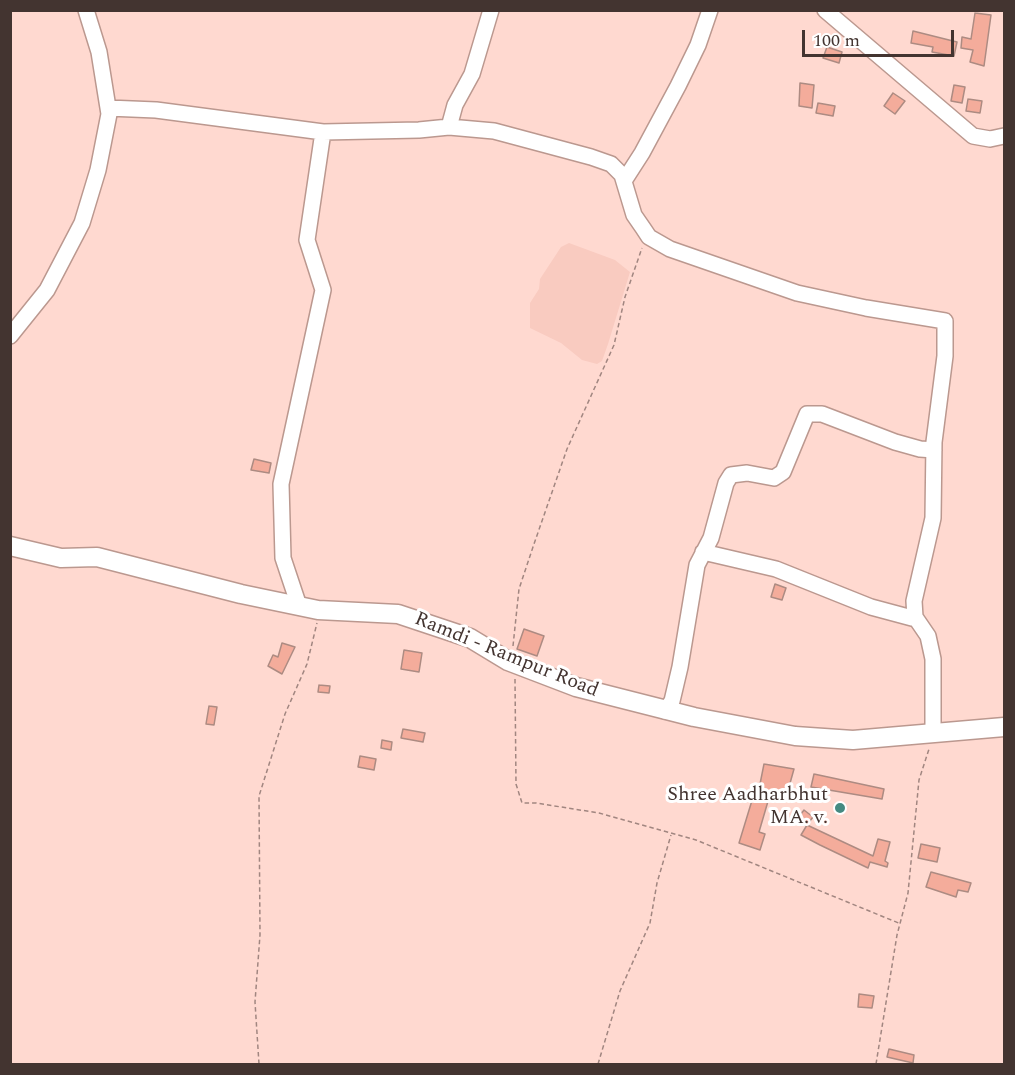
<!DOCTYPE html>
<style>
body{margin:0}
#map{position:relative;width:1015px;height:1075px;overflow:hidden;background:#ffd9d0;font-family:Spectral,serif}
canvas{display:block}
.frame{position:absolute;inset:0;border:12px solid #433430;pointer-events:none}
.scale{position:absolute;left:802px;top:30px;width:152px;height:27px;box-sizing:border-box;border:3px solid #433430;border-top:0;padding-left:8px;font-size:18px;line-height:21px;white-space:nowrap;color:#433430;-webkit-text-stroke:4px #fff;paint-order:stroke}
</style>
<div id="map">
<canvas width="1015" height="1075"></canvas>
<div class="frame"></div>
<div class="scale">100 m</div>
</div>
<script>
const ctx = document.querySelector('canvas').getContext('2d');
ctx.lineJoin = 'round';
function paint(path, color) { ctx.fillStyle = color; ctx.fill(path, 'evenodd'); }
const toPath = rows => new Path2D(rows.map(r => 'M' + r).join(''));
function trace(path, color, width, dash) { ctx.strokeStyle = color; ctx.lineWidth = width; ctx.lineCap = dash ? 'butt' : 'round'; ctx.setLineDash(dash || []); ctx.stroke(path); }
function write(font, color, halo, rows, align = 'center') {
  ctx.font = font + ' Spectral,serif'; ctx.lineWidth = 6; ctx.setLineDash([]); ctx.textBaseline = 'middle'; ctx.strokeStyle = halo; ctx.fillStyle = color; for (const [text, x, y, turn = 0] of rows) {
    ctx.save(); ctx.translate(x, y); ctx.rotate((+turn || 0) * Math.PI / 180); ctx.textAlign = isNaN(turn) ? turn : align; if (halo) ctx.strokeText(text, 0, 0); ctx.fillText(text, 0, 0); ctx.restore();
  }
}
paint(toPath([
 [569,243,615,260,630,272,608,344,602,361,597,364,582,360,561,343,530,328,530,303,539,289,540,279,561,247]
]), '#f9cbc0');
const building = toPath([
 [975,13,991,15,984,66,970,62,973,50,961,48,962,37,971,39,975,13],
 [913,31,957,42,954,56,932,52,933,47,911,43,913,31],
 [827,47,842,52,839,63,823,58,827,47],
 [800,83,814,85,812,108,799,106,800,83],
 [954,85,965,87,962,103,951,101,954,85],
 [893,93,905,101,895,114,884,106,893,93],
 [968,99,982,101,980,113,966,111,968,99],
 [818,103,835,106,833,116,816,113,818,103],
 [254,459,271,463,269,473,251,470,254,459],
 [775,584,786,588,782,600,771,597,775,584],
 [524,629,544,636,537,656,517,649,524,629],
 [282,643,295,647,282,674,268,666,273,655,278,657,282,643],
 [404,650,422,653,419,672,401,669,404,650],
 [319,685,330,686,329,693,318,692,319,685],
 [209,706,217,707,214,725,206,724,209,706],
 [403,729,425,733,423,742,401,738,403,729],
 [382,740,392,742,391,750,381,748,382,740],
 [360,756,376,759,374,770,358,767,360,756],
 [764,764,794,769,787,794,771,791,759,832,765,834,760,850,739,843,757,784,760,784,764,764],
 [814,774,884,789,882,799,811,787,814,774],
 [804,810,813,817,806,826,797,819,804,810],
 [807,825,873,856,878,839,890,842,885,861,888,863,887,867,870,862,868,868,820,845,801,835,807,825],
 [921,844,940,848,937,862,918,858,921,844],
 [931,872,971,883,968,892,958,890,956,897,926,887,931,872],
 [859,994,874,996,872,1008,858,1007,859,994],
 [889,1049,914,1055,913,1063,887,1057,889,1049]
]);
paint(building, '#f4ac9b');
trace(building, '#ad8b82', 1.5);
const minor = toPath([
 [825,10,973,136,990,139,1004,136],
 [108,108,156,110,323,132,307,240,323,290,281,484,283,558,299,606],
 [449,127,455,105,472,74,491,10],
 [323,132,419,130,449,127,494,131,591,157,611,164,622,175,634,215,643,228,649,237,670,249,797,293,866,308,945,321,945,356,934,442,933,518,914,601,915,617,928,636,933,659,933,734],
 [624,181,642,153,678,86,698,45,710,10],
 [10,336,47,290,82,223,98,170,109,114,99,52,86,10],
 [703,552,776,569,871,607,912,618],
 [665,711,672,701,680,667,697,565,711,538,726,483,731,475,747,473,774,478,783,472,807,414,822,414,895,442,920,449,934,450]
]);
const major = toPath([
 [10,546,61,558,97,557,241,594,318,610,398,614,470,638,508,661,576,687,694,717,795,736,853,740,1004,727]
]);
trace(minor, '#bb988f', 18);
trace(major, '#bb988f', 21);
trace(toPath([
 [513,646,519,589,534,544,567,449,614,345,625,297,642,248],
 [515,679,516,784,522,803,536,803,599,813,696,840,901,924],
 [259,1064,255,1002,260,935,259,796,285,714,307,664,317,623],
 [598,1064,620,991,650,923,657,883,671,835],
 [876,1064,897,935,908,893,919,780,929,749]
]), '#a18680', 1.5, [4.5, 3]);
trace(minor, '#fff', 15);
trace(major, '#fff', 18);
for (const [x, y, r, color] of [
 [840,808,6,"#458a81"]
]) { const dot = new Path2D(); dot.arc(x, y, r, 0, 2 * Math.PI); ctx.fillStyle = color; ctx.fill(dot); trace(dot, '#fff', 2); }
write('20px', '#433430', '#fff', [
 ["Ramdi - Rampur Road",506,656,22]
]);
write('20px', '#433430', '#fff', [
 ["Shree Aadharbhut",828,796],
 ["MA. v.",828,819]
], 'right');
</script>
